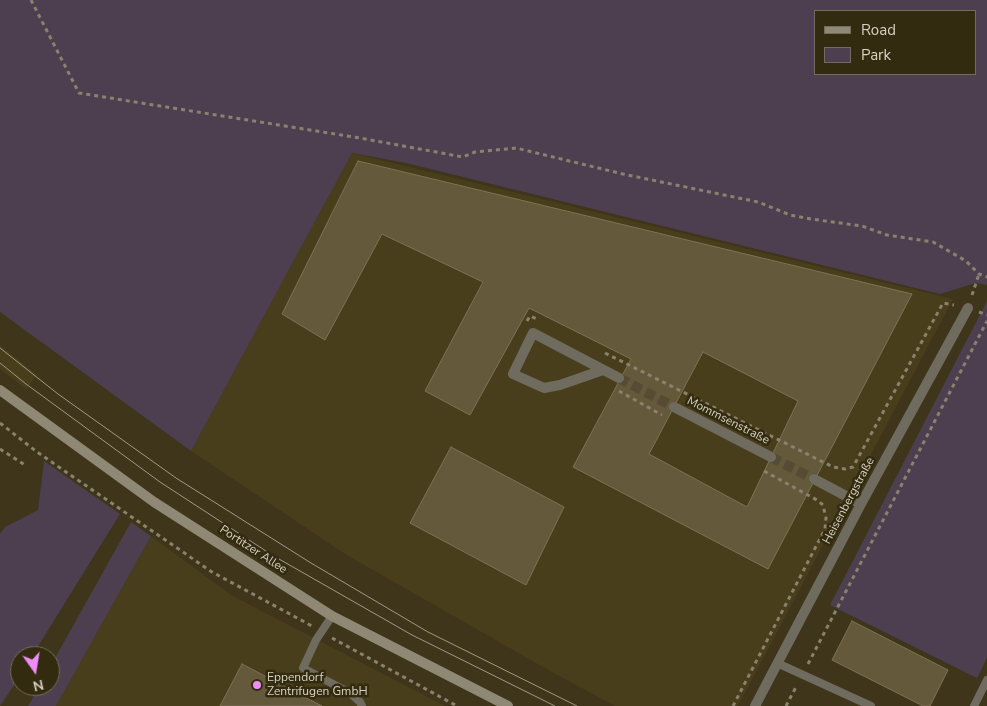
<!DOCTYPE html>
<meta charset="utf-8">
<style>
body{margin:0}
#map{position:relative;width:987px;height:706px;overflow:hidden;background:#3e351a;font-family:"Nunito Sans",sans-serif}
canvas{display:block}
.legend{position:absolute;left:814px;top:10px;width:162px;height:65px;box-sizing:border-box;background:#332b10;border:1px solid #746d57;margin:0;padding:6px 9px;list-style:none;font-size:15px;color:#d6d1c2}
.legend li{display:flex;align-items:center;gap:10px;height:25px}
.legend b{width:25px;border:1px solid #746d57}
.north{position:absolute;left:10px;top:646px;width:50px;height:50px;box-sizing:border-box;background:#332b10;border:1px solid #746d57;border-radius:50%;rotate:167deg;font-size:14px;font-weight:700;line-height:20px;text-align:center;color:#d6d1c2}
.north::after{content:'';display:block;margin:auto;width:18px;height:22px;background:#ee8cf8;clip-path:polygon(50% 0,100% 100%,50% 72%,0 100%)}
</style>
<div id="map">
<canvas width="987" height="706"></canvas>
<ul class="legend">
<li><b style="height:6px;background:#8f8875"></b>Road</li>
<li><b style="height:14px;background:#4d3f4f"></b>Park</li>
</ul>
<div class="north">N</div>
</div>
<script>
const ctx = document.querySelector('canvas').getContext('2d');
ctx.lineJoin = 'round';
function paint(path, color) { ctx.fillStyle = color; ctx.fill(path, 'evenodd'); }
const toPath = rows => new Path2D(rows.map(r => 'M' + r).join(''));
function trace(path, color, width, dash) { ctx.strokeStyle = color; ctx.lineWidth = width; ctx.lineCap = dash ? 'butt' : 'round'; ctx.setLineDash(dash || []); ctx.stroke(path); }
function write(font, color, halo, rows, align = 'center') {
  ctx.font = font + ' "Nunito Sans",sans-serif'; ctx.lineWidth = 5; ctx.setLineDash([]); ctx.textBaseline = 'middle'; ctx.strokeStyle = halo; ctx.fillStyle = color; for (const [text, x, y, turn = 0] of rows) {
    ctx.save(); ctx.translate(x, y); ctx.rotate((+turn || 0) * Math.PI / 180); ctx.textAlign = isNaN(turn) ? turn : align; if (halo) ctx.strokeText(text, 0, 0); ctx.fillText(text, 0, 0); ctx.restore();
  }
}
paint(toPath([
 [352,153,953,299,738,706,615,706,550,671,345,554,191,451],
 [0,345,37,375,26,389,0,369],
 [151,536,231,595,445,706,56,706]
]), '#493e1c');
paint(toPath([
 [0,0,987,0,987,285,976,283,940,294,406,163,352,153,191,451,0,312],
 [976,11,976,74,816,74,816,11],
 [987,301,987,658,977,678,830,605],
 [44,461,120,514,32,656,20,656,20,676,0,706,0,534,5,527,38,510],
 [131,522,151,536,56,706,28,706,40,686,50,686,50,667]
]), '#4d3f4f');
const building = toPath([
 [358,161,912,294,768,569,573,467,631,359,529,308,470,415,425,391,483,282,382,234,325,340,282,314,358,161],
 [703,352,798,401,747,507,649,454,703,352],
 [451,447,564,507,526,585,410,523,451,447],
 [852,621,948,670,930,706,923,706,832,660,852,621],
 [242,664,322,706,220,706,242,664]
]);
paint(building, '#64593a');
trace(building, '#7c7256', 1);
trace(toPath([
 [619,378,674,407],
 [771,457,814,479]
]), '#554c33', 10, [10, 5]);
trace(toPath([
 [31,0,79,93,360,138,463,157,475,152,516,148,623,174,758,202,790,215,811,219,862,226,887,235,933,242,966,261,979,274,987,277],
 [972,295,979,274],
 [979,312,987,315],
 [527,321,530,316,537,319],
 [605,353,833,467,845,469,853,467,943,303,954,305],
 [619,391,662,415],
 [0,423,37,452,212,572,312,626],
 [0,449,25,465],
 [332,638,457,706],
 [808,664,987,321],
 [733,706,825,529,826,518,823,505,817,500,764,471],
 [786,706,797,685]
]), '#89826d', 3, [4, 4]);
trace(toPath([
 [332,616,316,640,303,668,350,693,360,702,362,706],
 [777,663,871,706],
 [974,706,987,680]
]), '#6f6b5f', 8);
trace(toPath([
 [603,370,560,385,544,388,513,374,533,333,619,378],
 [674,407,771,457],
 [814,479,861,504],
 [755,706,861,504,968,308]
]), '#6f6b5f', 10);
trace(toPath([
 [0,390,154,502,332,616,508,706]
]), '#8f8875', 10);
trace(toPath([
 [0,348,58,394,176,478,311,563,428,632,577,706],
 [0,363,26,384,160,482,272,555,412,635,555,706]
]), '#9f9986', 1);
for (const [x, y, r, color] of [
 [257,685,5,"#ee8cf8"]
]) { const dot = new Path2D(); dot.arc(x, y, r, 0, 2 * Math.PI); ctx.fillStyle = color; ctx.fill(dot); trace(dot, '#332b10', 2); }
write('12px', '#d6d1c2', '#332b10', [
 ["Mommsenstraße",728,421,27],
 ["Heisenbergstraße",849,501,-62],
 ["Portitzer Allee",253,550,33]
]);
write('12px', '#d6d1c2', '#332b10', [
 ["Eppendorf",267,678],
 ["Zentrifugen GmbH",267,692]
], 'left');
</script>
